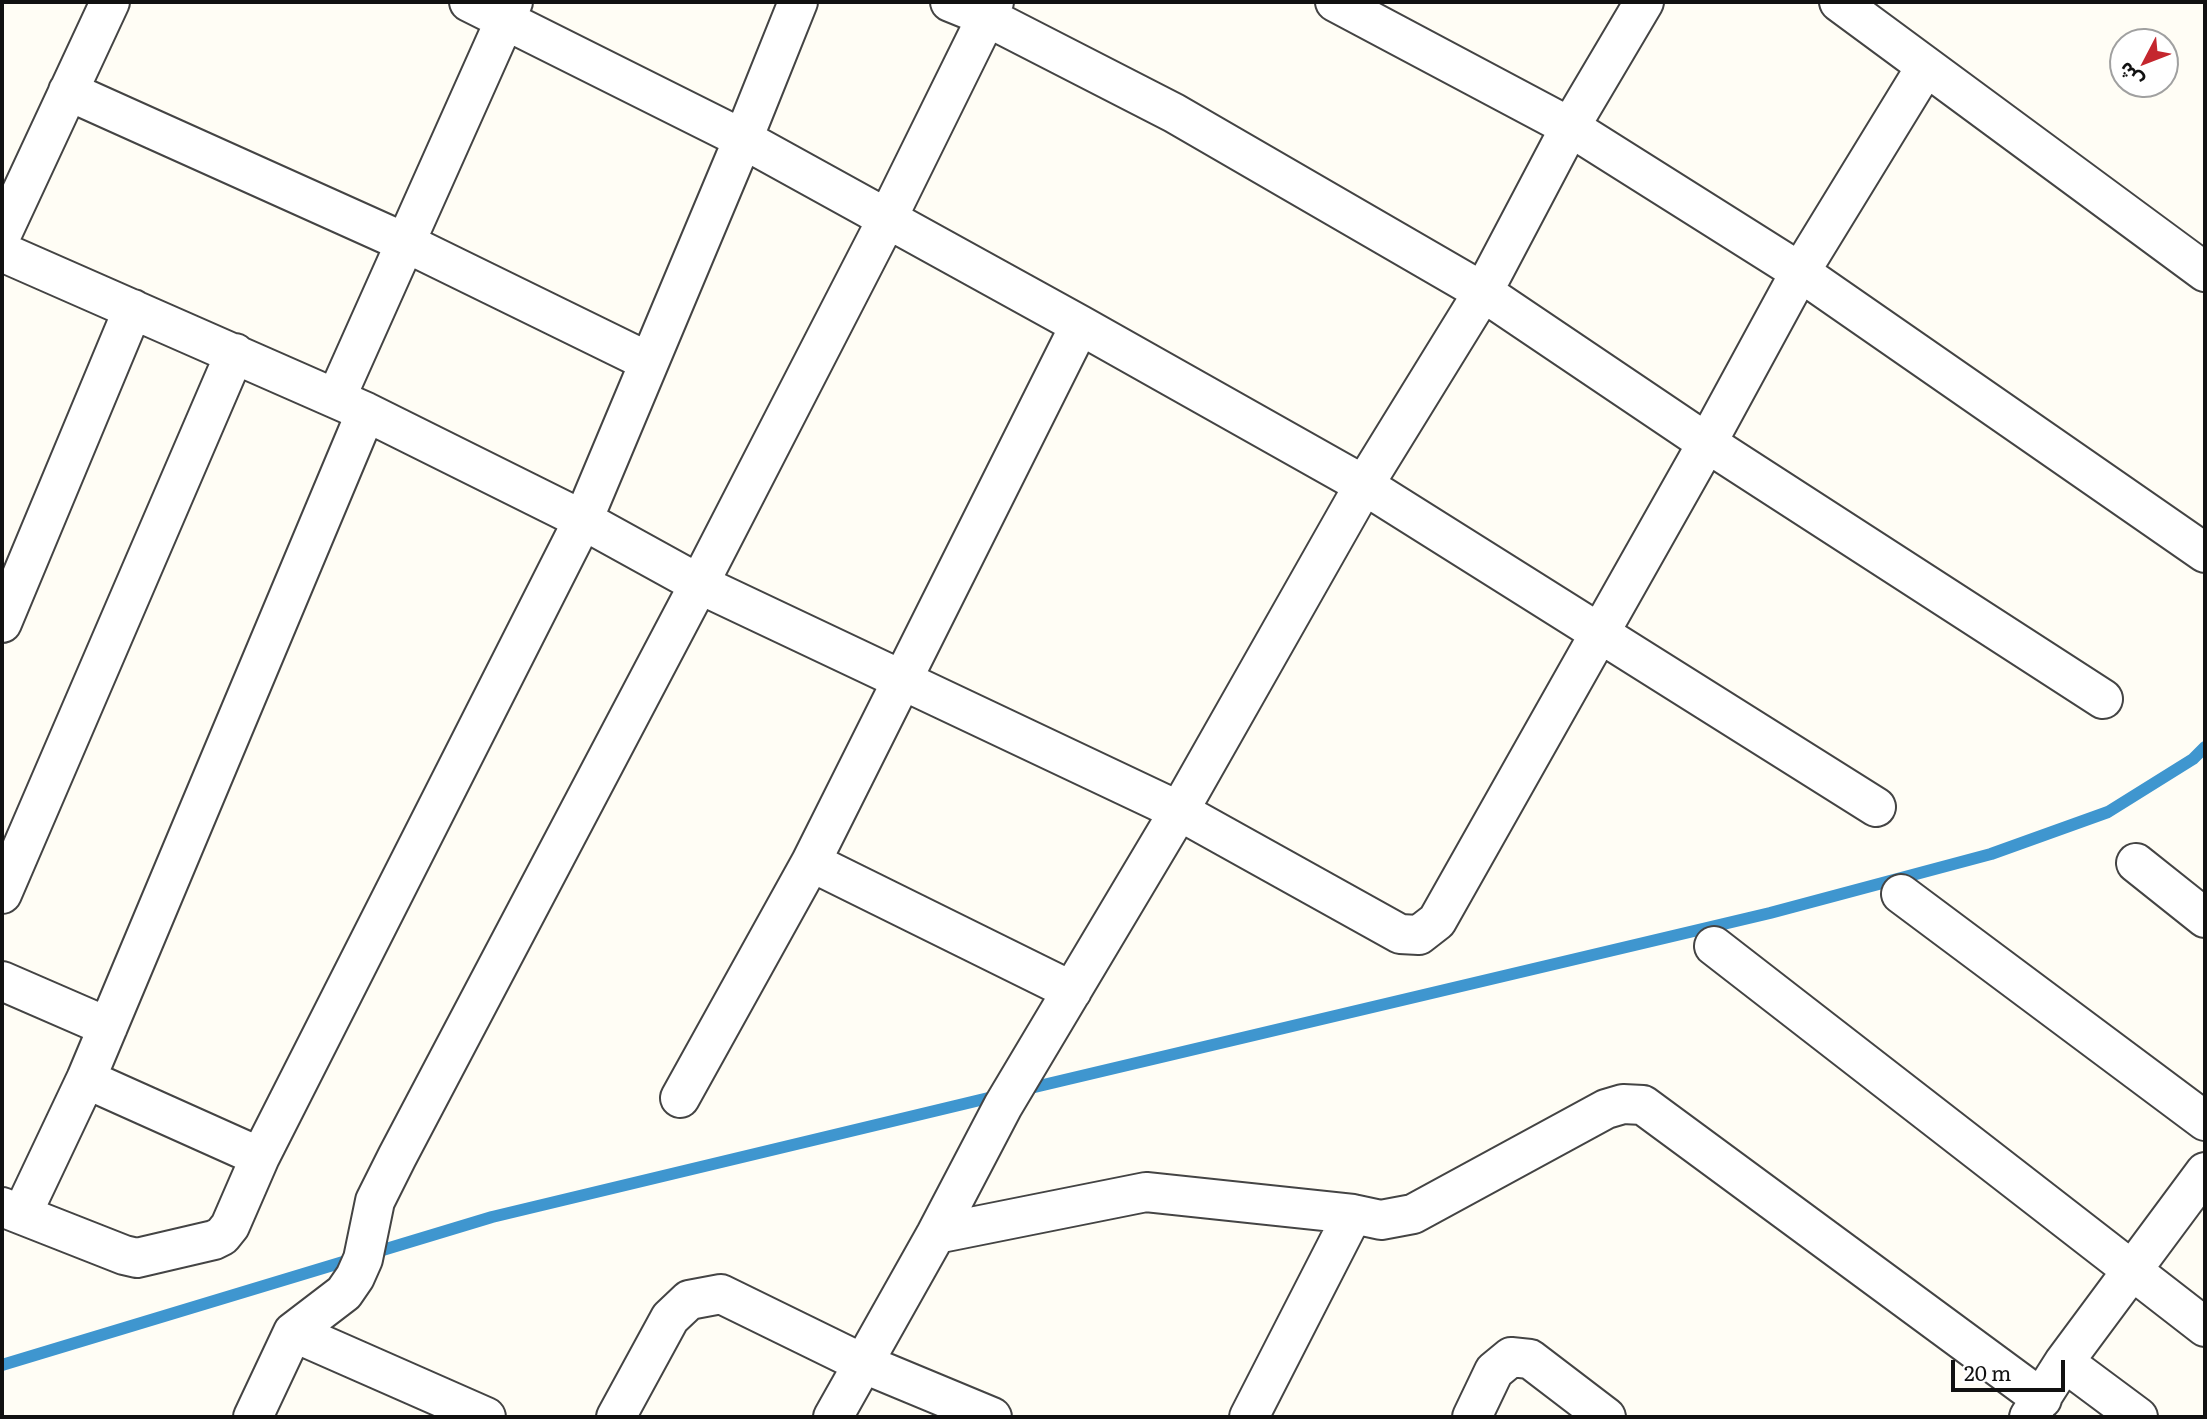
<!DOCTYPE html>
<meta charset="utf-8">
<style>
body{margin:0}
#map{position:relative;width:2207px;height:1419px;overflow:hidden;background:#fffdf5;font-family:Literata,"Noto Sans Arabic",serif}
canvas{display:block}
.frame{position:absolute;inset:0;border:4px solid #111;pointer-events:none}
.north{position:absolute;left:2109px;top:28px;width:70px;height:70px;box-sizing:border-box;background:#fff;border:2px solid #a0a0a0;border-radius:50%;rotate:228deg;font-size:19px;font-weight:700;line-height:28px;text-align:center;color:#111}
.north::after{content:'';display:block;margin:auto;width:24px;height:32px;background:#c4262e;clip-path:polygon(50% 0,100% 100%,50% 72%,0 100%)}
.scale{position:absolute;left:1951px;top:1360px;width:114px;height:32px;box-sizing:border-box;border:4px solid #111;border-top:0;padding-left:9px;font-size:21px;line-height:24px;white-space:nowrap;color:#111;-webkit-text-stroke:5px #fff;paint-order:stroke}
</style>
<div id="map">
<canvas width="2207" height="1419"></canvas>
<div class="frame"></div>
<div class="north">ش</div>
<div class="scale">20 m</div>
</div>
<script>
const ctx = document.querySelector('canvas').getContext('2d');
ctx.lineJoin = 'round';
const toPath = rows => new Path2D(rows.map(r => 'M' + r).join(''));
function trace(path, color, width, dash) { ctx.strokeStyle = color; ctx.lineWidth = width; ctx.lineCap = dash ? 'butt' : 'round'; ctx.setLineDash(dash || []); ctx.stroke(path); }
trace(toPath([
 [1022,1090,1770,913,1991,854,2108,812,2193,759,2205,747],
 [2,1365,492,1217,1001,1095]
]), '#3f96cf', 12);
const minor = toPath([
 [469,2,743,139,1080,325,1364,485,1876,807],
 [950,2,987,17,1174,113,1483,292,1707,443,2103,699],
 [1335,2,1570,127,1800,272,2205,553],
 [1839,2,2205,272],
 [68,91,406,243,649,362],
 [2,234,110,2],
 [2,252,366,412,583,520,699,584,1179,811,1400,934,1419,935,1437,921,1707,443,1800,272,1925,68],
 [336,398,513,2],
 [2,623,133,309],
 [811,862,1072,991],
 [2136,863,2205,918],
 [2,894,235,353],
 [1901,894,2205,1121],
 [1714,946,2205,1327],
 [2,981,108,1027],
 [86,1079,260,1157],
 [680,1098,811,862,1080,325],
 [2,1207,124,1255,137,1258,214,1240,222,1236,230,1226,260,1157,583,520,743,139,798,2],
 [22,1214,86,1079,366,412],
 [936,1234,1146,1192,1353,1214,1381,1220,1413,1214,1606,1109,1623,1104,1643,1105,2042,1399],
 [293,1332,486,1417],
 [2064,1362,2138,1417],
 [253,1417,293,1332,344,1293,355,1277,363,1259,375,1201,397,1157,699,584,887,219,994,2],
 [616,1417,670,1318,689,1300,721,1294,862,1363,992,1417],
 [833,1417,936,1234,1003,1106,1179,811,1364,485,1483,292,1570,127,1644,2],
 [1249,1417,1353,1214],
 [1472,1417,1494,1371,1511,1357,1530,1359,1606,1417],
 [2029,1417,2064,1362,2205,1172]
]);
trace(minor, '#444', 42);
trace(minor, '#fff', 38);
</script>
